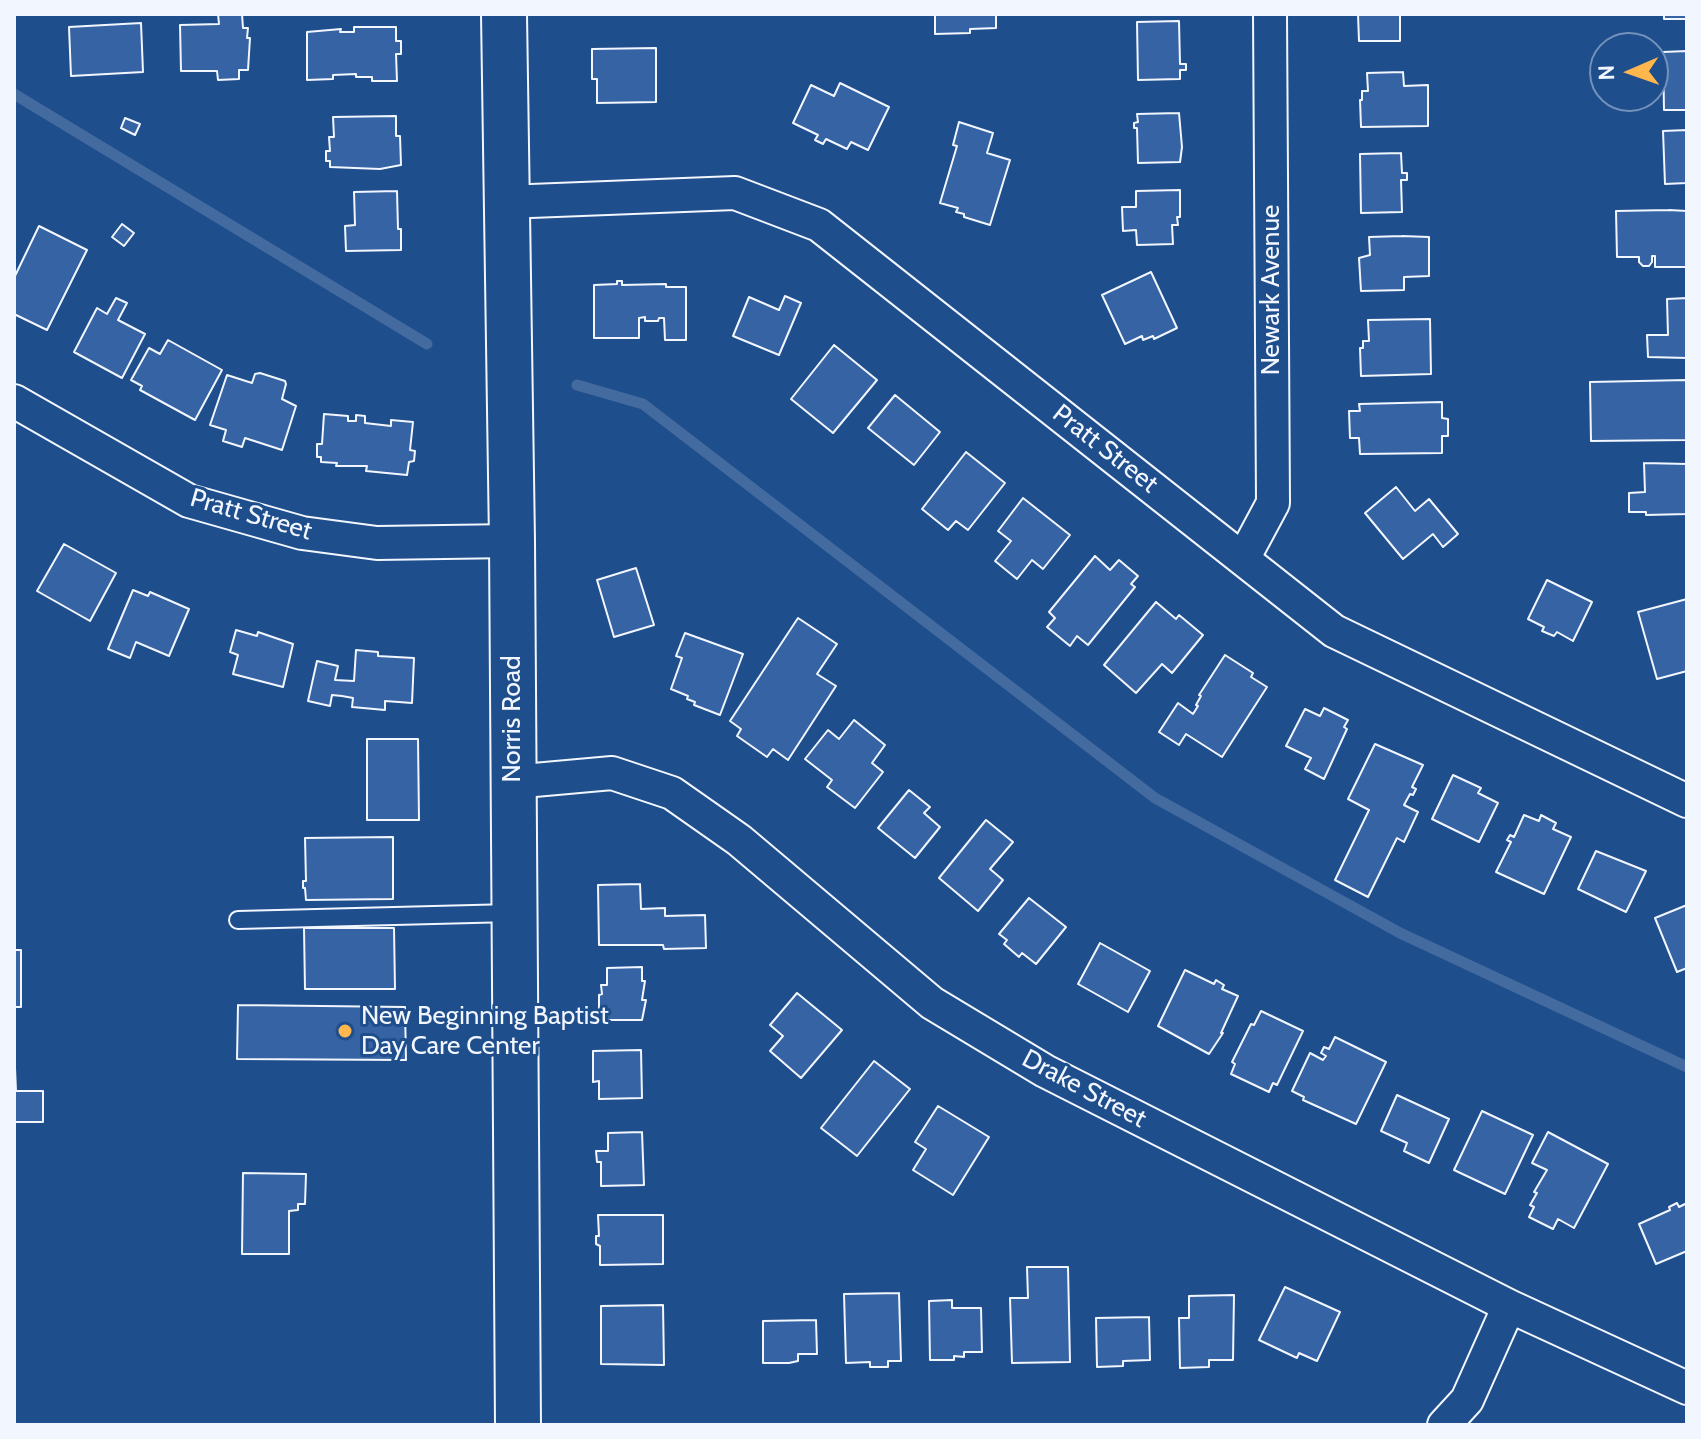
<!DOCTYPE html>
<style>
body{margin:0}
#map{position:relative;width:1701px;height:1439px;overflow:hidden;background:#1f4e8c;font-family:Cabin,sans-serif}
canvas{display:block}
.frame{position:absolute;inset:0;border:16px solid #f2f6ff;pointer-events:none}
.north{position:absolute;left:1589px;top:32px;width:80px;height:80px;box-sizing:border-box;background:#1f4e8c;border:2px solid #7391ba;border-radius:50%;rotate:268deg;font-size:22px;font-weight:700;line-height:32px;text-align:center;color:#f2f6ff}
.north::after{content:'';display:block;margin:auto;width:28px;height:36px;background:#ffb74d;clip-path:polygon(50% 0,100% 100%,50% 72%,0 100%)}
</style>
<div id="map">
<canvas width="1701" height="1439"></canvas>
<div class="frame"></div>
<div class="north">N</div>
</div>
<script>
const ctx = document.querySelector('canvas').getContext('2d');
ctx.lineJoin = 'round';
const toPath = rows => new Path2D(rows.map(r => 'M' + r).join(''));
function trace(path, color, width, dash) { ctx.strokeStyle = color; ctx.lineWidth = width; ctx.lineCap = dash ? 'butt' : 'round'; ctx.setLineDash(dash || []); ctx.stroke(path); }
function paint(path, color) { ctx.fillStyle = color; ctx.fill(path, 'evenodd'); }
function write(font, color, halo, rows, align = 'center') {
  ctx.font = font + ' Cabin,sans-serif'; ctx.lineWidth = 6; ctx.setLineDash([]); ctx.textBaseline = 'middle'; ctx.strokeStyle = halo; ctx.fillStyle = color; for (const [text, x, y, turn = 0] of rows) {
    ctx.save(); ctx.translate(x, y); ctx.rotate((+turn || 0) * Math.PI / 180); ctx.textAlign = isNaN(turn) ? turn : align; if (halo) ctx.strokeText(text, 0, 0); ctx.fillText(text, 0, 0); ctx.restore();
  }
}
trace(toPath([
 [14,94,427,344],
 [577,385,643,404,1155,798,1400,933,1687,1067]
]), '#446ba0', 11);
const building = toPath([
 [218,14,242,14,243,28,248,28,247,38,250,38,248,70,239,70,239,79,218,80,217,71,181,71,180,25,219,24,218,14],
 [935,14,996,14,996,28,970,29,970,33,935,34,935,14],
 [1358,14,1400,14,1400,41,1359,41,1358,14],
 [1664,14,1687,14,1687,19,1664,19,1664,14],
 [1179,21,1180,64,1186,64,1186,70,1180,70,1180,79,1138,80,1137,22,1179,21],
 [141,23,143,72,71,76,69,27,141,23],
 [354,27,396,27,396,41,401,41,401,54,396,54,397,81,372,81,372,77,356,77,356,74,333,75,333,79,307,80,307,32,341,29,340,32,354,32,354,27],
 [656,48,656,102,597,103,597,79,592,79,592,49,656,48],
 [1687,51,1687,110,1664,110,1663,52,1687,51],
 [1403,72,1404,86,1428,85,1428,126,1361,127,1360,100,1362,100,1362,91,1368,91,1367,73,1403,72],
 [840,83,889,107,868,150,851,142,847,149,826,139,823,144,815,140,818,135,793,123,811,85,834,96,840,83],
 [1179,113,1182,147,1180,162,1138,163,1137,128,1134,128,1134,123,1138,122,1137,114,1179,113],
 [396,116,396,136,400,136,401,165,380,169,330,167,330,161,326,161,326,151,330,151,329,137,334,137,333,117,396,116],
 [125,118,140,124,135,135,121,128,125,118],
 [959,122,993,133,987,153,1010,160,990,225,964,217,964,214,956,212,958,208,940,203,957,146,953,145,959,122],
 [1687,130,1687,183,1665,184,1663,131,1687,130],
 [1401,153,1402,173,1407,173,1407,180,1401,180,1402,212,1361,213,1360,154,1401,153],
 [1180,190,1180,217,1177,217,1178,225,1172,225,1173,244,1137,245,1136,230,1123,231,1122,207,1136,207,1136,191,1180,190],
 [397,191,398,229,401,229,401,250,346,251,345,226,355,225,354,192,397,191],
 [1669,210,1687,211,1687,267,1655,267,1655,256,1652,256,1652,262,1649,266,1643,266,1639,262,1639,257,1617,257,1616,211,1669,210],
 [122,224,134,233,124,246,112,237,122,224],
 [39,226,87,250,47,330,14,314,14,278,39,226],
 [1402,236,1429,237,1429,276,1404,277,1404,290,1361,291,1359,258,1370,255,1369,237,1402,236],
 [1151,272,1177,328,1154,339,1153,336,1143,340,1142,336,1125,344,1102,295,1151,272],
 [617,281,622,281,622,285,666,284,666,287,686,287,686,340,665,340,664,318,659,318,658,321,645,321,645,317,639,318,639,338,594,338,594,285,617,284,617,281],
 [785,296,801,303,779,355,733,336,749,297,779,310,785,296],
 [116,298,127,303,118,320,145,334,122,378,74,352,97,308,107,314,116,298],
 [1687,298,1687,358,1648,357,1647,335,1668,335,1667,299,1687,298],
 [1430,319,1431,374,1361,376,1360,348,1363,348,1363,341,1369,341,1368,320,1430,319],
 [168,340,222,370,195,420,140,390,142,386,131,380,149,348,160,354,168,340],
 [834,345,877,380,833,433,791,399,834,345],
 [260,373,285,381,286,384,282,399,296,406,282,450,245,438,242,447,223,441,226,430,210,425,227,375,252,383,255,374,260,373],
 [1687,380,1687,440,1591,441,1590,382,1687,380],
 [895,395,940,432,914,465,868,428,895,395],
 [1442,402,1442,418,1448,419,1448,436,1442,436,1442,453,1360,454,1359,438,1350,438,1349,411,1360,411,1359,404,1442,402],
 [324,414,348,416,348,421,356,421,356,415,365,416,365,423,391,426,391,420,413,422,410,450,415,451,414,461,409,462,407,475,366,471,367,466,336,466,337,463,321,462,321,457,317,457,317,444,322,444,324,414],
 [966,452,1005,483,968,530,956,521,948,530,922,509,966,452],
 [1644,463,1687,464,1687,514,1646,515,1646,512,1629,512,1629,493,1645,492,1644,463],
 [1396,487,1415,511,1429,499,1458,534,1443,547,1433,534,1403,559,1365,513,1396,487],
 [1023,498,1070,535,1043,569,1032,560,1017,579,995,561,1011,541,998,531,1023,498],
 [64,544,116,573,90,621,37,591,64,544],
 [1095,556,1110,570,1119,560,1138,576,1131,584,1135,587,1088,645,1077,636,1070,646,1047,627,1055,618,1049,612,1095,556],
 [636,568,654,625,614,637,597,580,636,568],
 [1547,580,1592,602,1573,641,1557,632,1554,636,1542,631,1544,627,1528,619,1547,580],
 [133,590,148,596,150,592,189,609,169,656,136,642,130,658,108,649,133,590],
 [1687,599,1687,671,1657,679,1638,612,1687,599],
 [1156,602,1176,619,1179,615,1203,635,1172,673,1162,664,1136,693,1104,665,1156,602],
 [798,618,837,644,817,674,836,686,788,760,773,749,767,757,737,736,741,729,730,721,798,618],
 [236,630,257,636,258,632,293,644,283,687,233,674,238,655,230,652,236,630],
 [685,633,743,654,720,715,694,705,695,702,687,699,688,696,671,689,682,658,676,656,685,633],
 [356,650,378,652,378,656,414,658,412,703,385,701,385,710,352,707,353,698,342,696,332,695,330,706,308,701,317,661,338,666,335,680,354,681,356,650],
 [1225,655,1253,673,1251,677,1267,687,1222,757,1186,734,1179,745,1159,732,1178,703,1193,714,1198,706,1196,705,1201,696,1199,695,1225,655],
 [1324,708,1348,720,1344,727,1347,729,1324,779,1305,769,1311,758,1286,746,1305,709,1320,716,1324,708],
 [854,720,885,745,872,763,883,772,855,808,827,787,832,780,805,759,828,730,839,739,854,720],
 [367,739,418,739,419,820,367,820,367,739],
 [1375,744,1423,765,1412,787,1416,789,1413,795,1410,794,1404,805,1418,812,1404,842,1397,838,1368,897,1335,880,1369,810,1348,799,1375,744],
 [1453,775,1481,788,1478,793,1498,803,1479,842,1432,819,1453,775],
 [909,790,930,807,924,813,940,827,915,858,878,828,909,790],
 [1524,815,1539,821,1541,815,1556,823,1553,829,1571,837,1544,894,1496,872,1511,842,1507,840,1510,835,1514,837,1524,815],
 [986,820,1013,842,990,869,1003,880,978,911,939,878,986,820],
 [393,837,393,899,306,900,305,888,303,888,303,881,306,881,305,838,393,837],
 [1596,851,1646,871,1626,912,1578,889,1596,851],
 [640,884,641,909,665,908,665,916,705,915,706,948,664,949,663,945,599,945,598,885,640,884],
 [1029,898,1066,927,1036,964,1022,953,1019,957,1004,944,1007,940,999,934,1029,898],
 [1687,905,1687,968,1677,972,1655,918,1687,905],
 [304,928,394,928,395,989,305,989,304,928],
 [1100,943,1150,971,1128,1012,1078,984,1100,943],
 [14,950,21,950,21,1007,14,1007,14,950],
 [642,967,642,981,645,981,642,1000,646,1000,642,1020,599,1020,599,995,602,994,601,985,607,985,607,968,642,967],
 [1185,970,1214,984,1216,980,1224,985,1222,989,1238,996,1221,1033,1223,1033,1209,1054,1158,1026,1185,970],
 [797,993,842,1030,801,1078,770,1051,783,1036,770,1025,797,993],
 [238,1005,405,1007,406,1060,237,1059,238,1005],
 [1261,1011,1303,1031,1277,1085,1273,1083,1269,1092,1231,1074,1235,1064,1232,1062,1251,1024,1254,1025,1261,1011],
 [1335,1037,1386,1062,1356,1124,1303,1100,1304,1097,1292,1091,1310,1053,1323,1060,1326,1056,1321,1053,1324,1047,1329,1049,1335,1037],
 [14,1045,16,1091,43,1091,43,1122,14,1122,14,1045],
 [641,1050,642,1098,599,1099,599,1081,593,1082,593,1051,641,1050],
 [874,1061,910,1089,857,1156,821,1128,874,1061],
 [1397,1095,1449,1119,1429,1163,1404,1151,1407,1143,1381,1131,1397,1095],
 [938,1106,989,1137,953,1195,913,1170,926,1149,915,1142,938,1106],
 [1482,1111,1533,1135,1505,1194,1454,1170,1482,1111],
 [642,1132,644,1185,601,1186,601,1162,597,1162,596,1151,608,1151,608,1133,642,1132],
 [1548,1132,1608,1164,1574,1228,1558,1219,1553,1229,1529,1217,1534,1207,1530,1205,1537,1193,1534,1192,1547,1170,1532,1163,1548,1132],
 [243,1173,306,1174,305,1204,298,1204,298,1210,289,1211,289,1254,242,1254,243,1173],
 [1677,1203,1679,1207,1687,1203,1687,1251,1656,1264,1639,1224,1670,1210,1669,1207,1677,1203],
 [598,1215,663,1215,663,1264,600,1265,600,1246,596,1244,596,1236,599,1236,598,1215],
 [1027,1267,1068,1267,1070,1362,1012,1363,1010,1298,1028,1298,1027,1267],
 [1285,1287,1340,1312,1317,1361,1299,1353,1297,1358,1259,1340,1285,1287],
 [899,1293,901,1361,888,1361,888,1367,870,1367,870,1362,846,1363,844,1294,899,1293],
 [1234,1295,1233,1360,1209,1360,1209,1367,1180,1368,1179,1318,1189,1318,1189,1296,1234,1295],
 [952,1300,952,1308,981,1308,982,1352,964,1352,964,1357,954,1356,954,1360,930,1360,929,1301,952,1300],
 [663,1305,664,1365,601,1364,601,1306,663,1305],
 [1149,1317,1150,1360,1123,1361,1123,1366,1097,1367,1096,1318,1149,1317],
 [816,1320,817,1354,798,1354,798,1361,789,1363,763,1363,763,1321,816,1320]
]);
paint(building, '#3563a3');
trace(building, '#f2f6ff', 2);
const service = toPath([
 [238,920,512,913]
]);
const minor = toPath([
 [505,202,735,193,819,225,1334,631,1687,801],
 [14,401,189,501,302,533,377,543,512,541],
 [1243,559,1273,503,1270,14],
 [512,782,612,773,672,793,739,840,932,1003,1045,1071,1509,1306,1687,1388],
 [1444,1425,1467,1400,1509,1306]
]);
const secondary = toPath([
 [504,14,512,541,518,1425]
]);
trace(service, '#f2f6ff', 20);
trace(minor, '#f2f6ff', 36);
trace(secondary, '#f2f6ff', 48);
trace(service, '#1f4e8c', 16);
trace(minor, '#1f4e8c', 32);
trace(secondary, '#1f4e8c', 44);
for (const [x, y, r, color] of [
 [345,1031,8,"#ffb74d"]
]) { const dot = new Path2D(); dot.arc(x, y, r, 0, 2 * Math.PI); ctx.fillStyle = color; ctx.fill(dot); trace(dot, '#1f4e8c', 3); }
write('26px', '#f2f6ff', '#1f4e8c', [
 ["Newark Avenue",1271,290,-90],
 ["Pratt Street",1105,449,38],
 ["Pratt Street",251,515,16],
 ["Norris Road",512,719,-90],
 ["Drake Street",1084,1089,28]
]);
write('26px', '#f2f6ff', '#1f4e8c', [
 ["New Beginning Baptist",361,1016],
 ["Day Care Center",361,1046]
], 'left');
</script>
